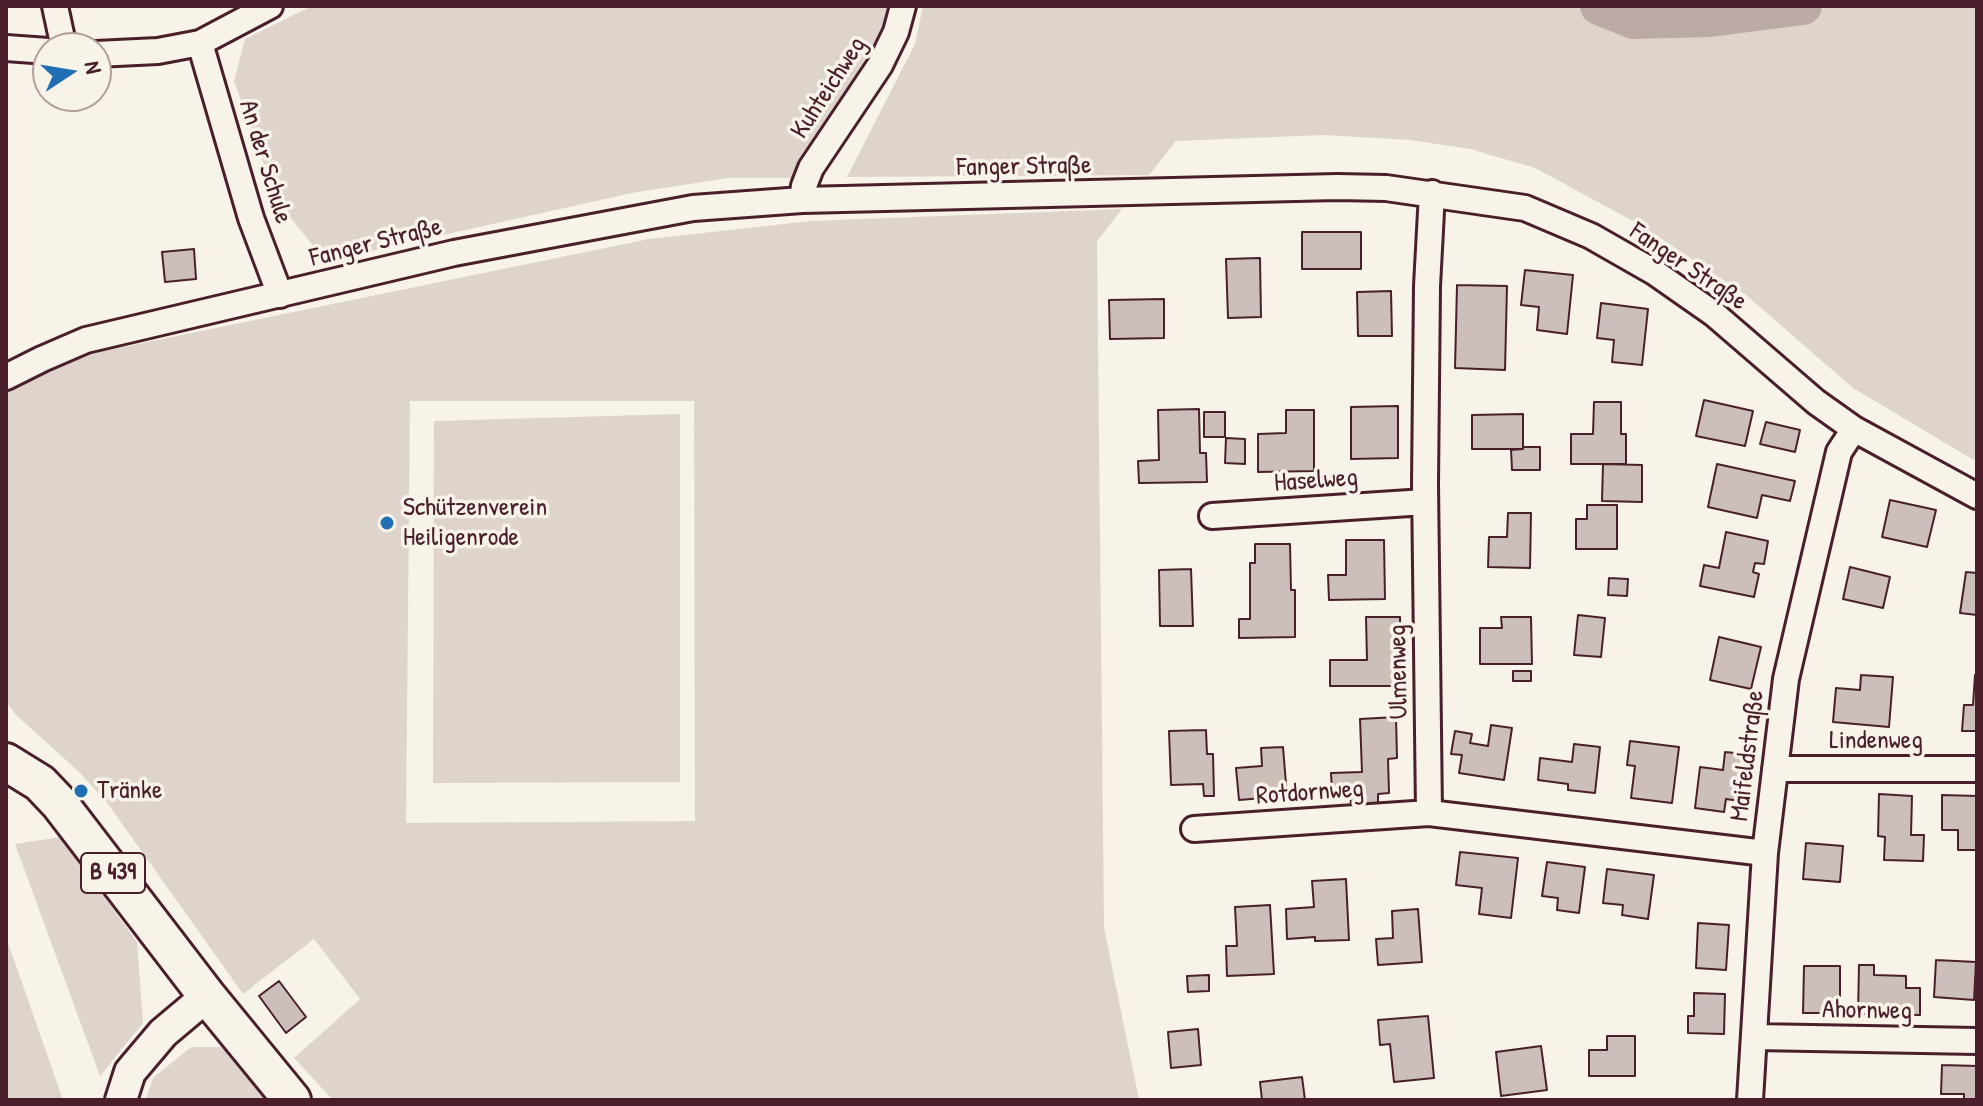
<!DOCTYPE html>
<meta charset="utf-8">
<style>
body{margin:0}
#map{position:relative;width:1983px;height:1106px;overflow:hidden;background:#f7f3e8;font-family:"Patrick Hand",sans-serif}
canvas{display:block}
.frame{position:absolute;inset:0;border:8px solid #4a1f2b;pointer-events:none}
.north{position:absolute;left:32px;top:32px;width:80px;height:80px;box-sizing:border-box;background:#f7f3e8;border:2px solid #b29e9c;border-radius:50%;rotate:78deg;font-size:22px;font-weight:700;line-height:32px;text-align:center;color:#4a1f2b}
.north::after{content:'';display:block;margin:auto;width:28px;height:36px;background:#1f6fb2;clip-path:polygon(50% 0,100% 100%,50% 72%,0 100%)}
</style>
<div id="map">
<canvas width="1983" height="1106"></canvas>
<div class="frame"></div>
<div class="north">N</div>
</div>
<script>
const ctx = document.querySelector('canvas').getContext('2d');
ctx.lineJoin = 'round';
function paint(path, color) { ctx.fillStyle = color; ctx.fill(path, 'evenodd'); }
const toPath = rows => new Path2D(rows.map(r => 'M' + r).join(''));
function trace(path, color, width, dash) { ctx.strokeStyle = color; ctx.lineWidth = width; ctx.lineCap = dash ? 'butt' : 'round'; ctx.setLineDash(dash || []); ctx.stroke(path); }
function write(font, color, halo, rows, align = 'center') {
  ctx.font = font + ' "Patrick Hand",sans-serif'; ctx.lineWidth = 7; ctx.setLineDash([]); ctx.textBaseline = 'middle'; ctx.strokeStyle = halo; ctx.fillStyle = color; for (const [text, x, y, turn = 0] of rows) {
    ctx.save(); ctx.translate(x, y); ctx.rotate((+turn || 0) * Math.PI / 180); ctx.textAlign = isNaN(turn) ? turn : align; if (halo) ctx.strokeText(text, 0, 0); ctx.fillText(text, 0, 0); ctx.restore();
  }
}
paint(toPath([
 [312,6,892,6,886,33,797,178,728,178,632,193,326,261,278,203,234,81,245,39],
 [923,6,1570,6,1589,11,1603,21,1621,28,1647,30,1722,25,1786,17,1814,12,1829,6,1977,6,1977,462,1853,388,1746,295,1642,226,1535,168,1470,149,1410,140,1324,135,1176,141,1149,175,847,177,915,44],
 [1122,209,1097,241,1104,927,1139,1100,333,1100,294,1058,360,999,314,939,243,994,108,804,78,771,16,715,6,702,6,390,47,368,99,352,649,239,811,221],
 [410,401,694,401,695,821,406,823],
 [680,414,680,782,433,783,434,421],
 [61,837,137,942,143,1023,100,1076,15,844],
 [6,937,63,1100,6,1100],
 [191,1047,223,1047,269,1100,146,1100,153,1078]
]), '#ded4cc');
trace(toPath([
 [1599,6,1634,20,1710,18,1803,6]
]), '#bcaaa7', 38);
const building = toPath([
 [1302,232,1361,232,1361,269,1302,269,1302,232],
 [194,249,196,279,165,282,162,252,194,249],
 [1260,258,1261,317,1228,318,1226,259,1260,258],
 [1525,270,1573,275,1567,334,1537,330,1539,307,1521,305,1525,270],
 [1457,285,1507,286,1505,370,1455,368,1457,285],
 [1391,291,1392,336,1358,336,1357,292,1391,291],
 [1164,299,1164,338,1110,339,1109,300,1164,299],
 [1601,303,1648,309,1642,365,1612,362,1614,340,1597,338,1601,303],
 [1704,400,1753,411,1745,446,1696,436,1704,400],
 [1594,402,1621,402,1621,434,1626,434,1626,464,1571,464,1571,434,1593,434,1594,402],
 [1398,406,1398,458,1351,459,1351,407,1398,406],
 [1199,409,1200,453,1206,453,1207,482,1139,483,1138,461,1159,460,1158,410,1199,409],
 [1286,410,1314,410,1314,471,1258,472,1258,434,1286,433,1286,410],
 [1204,412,1225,412,1225,437,1204,437,1204,412],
 [1523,414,1523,449,1472,449,1472,415,1523,414],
 [1766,422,1800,430,1795,452,1760,444,1766,422],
 [1226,438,1245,439,1245,464,1225,463,1226,438],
 [1523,447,1540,447,1540,470,1512,470,1511,450,1523,449,1523,447],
 [1603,464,1642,465,1642,502,1602,501,1603,464],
 [1717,464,1795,481,1790,501,1762,495,1757,518,1708,507,1717,464],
 [1890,500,1936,510,1927,547,1882,537,1890,500],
 [1587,505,1617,505,1617,549,1576,549,1576,519,1587,519,1587,505],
 [1508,513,1531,513,1530,568,1488,567,1489,537,1507,537,1508,513],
 [1726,532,1768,541,1764,564,1755,563,1753,572,1759,574,1754,597,1700,586,1704,565,1719,568,1726,532],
 [1346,540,1384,540,1385,599,1329,600,1328,575,1346,575,1346,540],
 [1255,544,1290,544,1291,590,1295,590,1295,637,1239,638,1239,619,1250,619,1250,563,1255,563,1255,544],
 [1850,567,1890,577,1883,608,1843,599,1850,567],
 [1191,569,1193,626,1160,626,1159,570,1191,569],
 [1966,572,1977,573,1977,615,1960,613,1966,572],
 [1609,578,1628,579,1627,596,1608,595,1609,578],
 [1578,615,1605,618,1601,657,1574,655,1578,615],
 [1366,617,1400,617,1401,686,1330,686,1330,660,1367,660,1366,617],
 [1501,617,1531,617,1532,664,1480,664,1480,628,1502,628,1501,617],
 [1719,637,1761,647,1751,689,1710,680,1719,637],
 [1513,671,1531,671,1531,681,1513,681,1513,671],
 [1861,675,1893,677,1889,727,1833,722,1836,688,1860,690,1861,675],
 [1975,675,1977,675,1977,731,1962,731,1964,705,1973,705,1975,675],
 [1396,717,1397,758,1388,759,1389,793,1378,794,1378,805,1351,806,1350,792,1332,793,1331,773,1362,772,1360,719,1396,717],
 [1491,725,1512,728,1504,780,1459,773,1462,755,1451,754,1455,731,1472,734,1470,743,1488,746,1491,725],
 [1206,730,1207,754,1213,754,1214,796,1204,796,1203,784,1171,785,1169,731,1206,730],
 [1630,741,1679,747,1672,803,1631,798,1635,766,1627,765,1630,741],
 [1574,744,1600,747,1595,793,1568,790,1568,784,1538,780,1540,758,1572,762,1574,744],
 [1283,747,1287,796,1239,800,1236,768,1262,766,1261,748,1283,747],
 [1725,752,1746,754,1740,801,1726,799,1724,812,1695,808,1700,767,1723,770,1725,752],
 [1879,794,1912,796,1911,835,1924,835,1923,861,1884,860,1885,837,1878,836,1879,794],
 [1942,795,1977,796,1977,850,1958,850,1958,830,1942,830,1942,795],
 [1806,843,1843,846,1840,882,1803,879,1806,843],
 [1460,852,1518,858,1511,918,1479,914,1482,888,1456,885,1460,852],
 [1547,862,1585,867,1579,913,1557,910,1558,898,1542,896,1547,862],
 [1607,869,1654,875,1648,919,1622,915,1623,905,1603,903,1607,869],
 [1346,879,1349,940,1315,941,1315,937,1287,939,1286,909,1314,907,1312,881,1346,879],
 [1270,905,1274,974,1227,976,1226,946,1237,946,1235,907,1270,905],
 [1418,909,1422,962,1378,965,1376,939,1393,938,1392,911,1418,909],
 [1698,923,1729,925,1726,970,1696,968,1698,923],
 [1936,960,1976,962,1974,1000,1934,997,1936,960],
 [1859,965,1874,965,1874,975,1906,976,1906,988,1920,988,1920,1015,1858,1014,1859,965],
 [1804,966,1840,966,1840,1013,1803,1013,1804,966],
 [1209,975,1209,991,1188,992,1187,976,1209,975],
 [279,981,306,1017,286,1033,259,996,279,981],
 [1694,993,1725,994,1724,1034,1688,1033,1688,1016,1694,1016,1694,993],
 [1428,1016,1434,1078,1394,1082,1390,1044,1380,1045,1378,1020,1428,1016],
 [1198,1029,1201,1065,1171,1068,1168,1032,1198,1029],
 [1607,1036,1635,1036,1635,1076,1589,1076,1589,1050,1607,1050,1607,1036],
 [1541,1046,1547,1090,1501,1096,1496,1052,1541,1046],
 [1942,1065,1977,1066,1977,1100,1964,1100,1964,1094,1941,1094,1942,1065],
 [1302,1077,1305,1100,1262,1100,1260,1082,1302,1077]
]);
paint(building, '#ccbfb9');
trace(building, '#4a1f2b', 2);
const minor = toPath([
 [55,6,64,48],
 [200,43,251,218,280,295],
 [6,48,48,51],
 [96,54,158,51,200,43,270,6],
 [1432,193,1427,286,1425,484,1429,813,1765,853],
 [802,200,804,186,811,168,880,65,896,32,903,6],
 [6,377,42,359,86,340,454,253,693,208,802,200,1337,187,1386,188,1525,208,1591,236,1654,272,1714,314,1816,402,1854,429,1977,496],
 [1212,516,1425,502],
 [1775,769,1977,769],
 [1194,829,1429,813],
 [1755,1037,1977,1041],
 [1750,1100,1765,853,1786,679,1839,452,1854,429]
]);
const tertiary = toPath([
 [121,1100,130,1072,163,1033,207,996]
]);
const primary = toPath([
 [6,762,40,783,59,803,207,996,292,1100]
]);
trace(minor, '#4a1f2b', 30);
trace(tertiary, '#4a1f2b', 36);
trace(primary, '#4a1f2b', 42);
trace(minor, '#f7f3e8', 24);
trace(tertiary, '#f7f3e8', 30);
trace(primary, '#f7f3e8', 36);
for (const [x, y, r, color] of [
 [387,523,8,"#1f6fb2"],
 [81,791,8,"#1f6fb2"]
]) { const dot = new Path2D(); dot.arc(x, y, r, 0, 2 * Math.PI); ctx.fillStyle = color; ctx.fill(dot); trace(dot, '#f7f3e8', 3); }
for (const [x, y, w] of [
 [113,873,64]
]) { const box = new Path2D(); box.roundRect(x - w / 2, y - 20, w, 40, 6); ctx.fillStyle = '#f7f3e8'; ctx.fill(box); trace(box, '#4a1f2b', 2); }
write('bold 24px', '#4a1f2b', null, [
 ["B 439",113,873]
]);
write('26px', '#4a1f2b', '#f7f3e8', [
 ["Kuhteichweg",829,88,-57],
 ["An der Schule",265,162,73],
 ["Fanger Straße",1024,167,-1],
 ["Fanger Straße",376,243,-14],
 ["Fanger Straße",1688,267,34],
 ["Haselweg",1316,481,-4],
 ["Ulmenweg",1399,672,-91],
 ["Lindenweg",1876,741],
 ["Maifeldstraße",1748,756,-83],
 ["Rotdornweg",1310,793,-4],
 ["Ahornweg",1867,1011,1]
]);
write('26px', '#4a1f2b', '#f7f3e8', [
 ["Schützenverein",403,508],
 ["Heiligenrode",403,538],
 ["Tränke",97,791]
], 'left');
</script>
